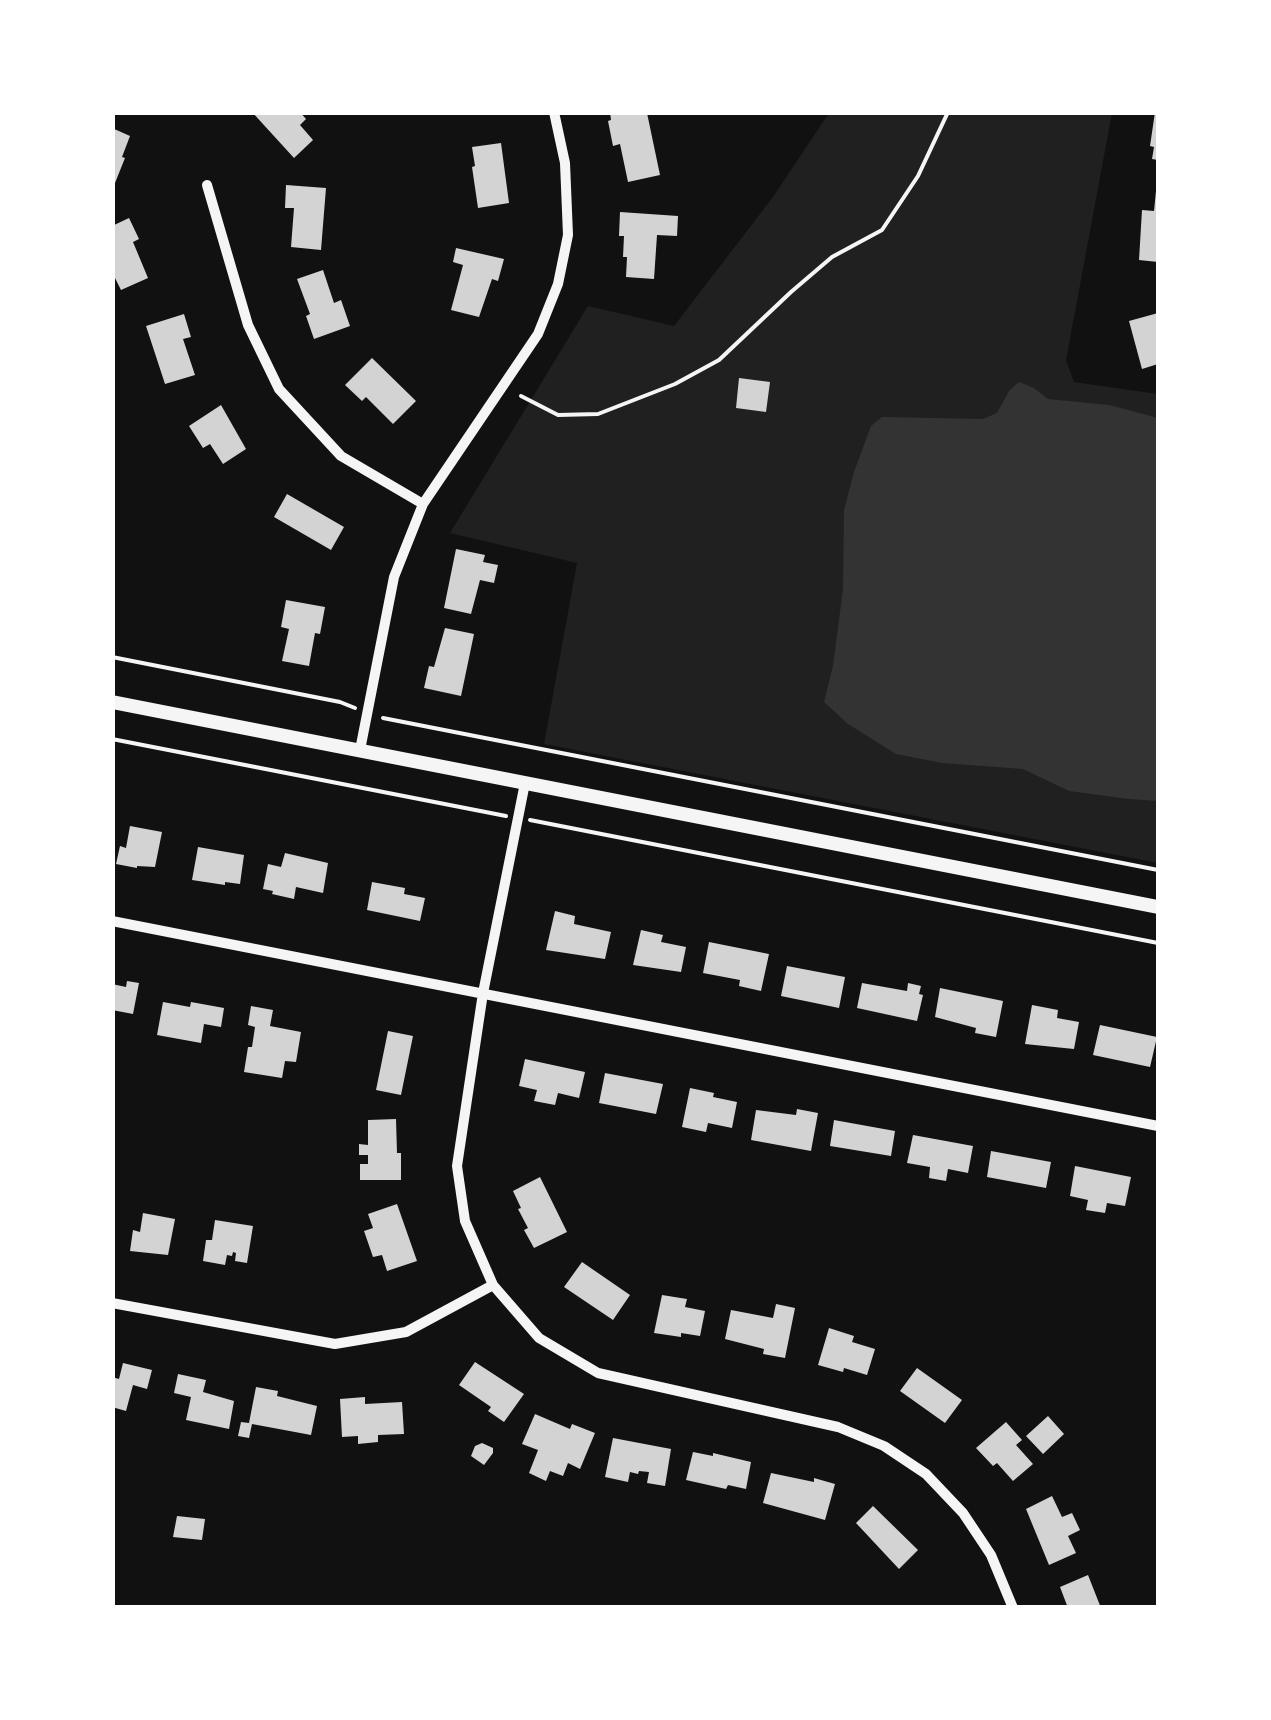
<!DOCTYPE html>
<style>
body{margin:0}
#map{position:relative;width:1271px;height:1720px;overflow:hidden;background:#111;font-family:"Noto Sans",sans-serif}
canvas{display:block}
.frame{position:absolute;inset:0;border:115px solid #fff;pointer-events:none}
</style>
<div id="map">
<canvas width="1271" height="1720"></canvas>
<div class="frame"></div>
</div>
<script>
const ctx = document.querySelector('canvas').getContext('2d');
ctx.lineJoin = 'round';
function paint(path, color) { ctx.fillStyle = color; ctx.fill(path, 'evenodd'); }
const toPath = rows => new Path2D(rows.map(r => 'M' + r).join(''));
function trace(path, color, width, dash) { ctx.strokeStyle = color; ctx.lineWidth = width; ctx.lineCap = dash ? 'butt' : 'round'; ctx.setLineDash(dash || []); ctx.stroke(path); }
paint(toPath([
 [829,113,1112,113,1066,360,1074,382,1158,394,1158,863,544,744,577,563,450,533,588,306,674,326,773,197]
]), '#202020');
paint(toPath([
 [1019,382,1034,388,1048,399,1109,405,1158,418,1158,801,1129,799,1069,791,1023,769,942,763,896,754,848,724,824,702,833,666,843,589,844,510,854,472,871,426,882,417,983,419,997,413,1009,391]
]), '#333');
paint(toPath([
 [252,112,300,112,306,119,300,125,313,140,294,158],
 [610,112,647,113,660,175,628,182,620,144,613,146,608,121,611,120],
 [1155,112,1158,112,1158,160,1152,159,1154,147,1150,146],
 [112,128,130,136,122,157,125,158,113,188],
 [501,143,509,203,478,208,472,167,475,166,472,147],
 [286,185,326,188,321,250,291,247,294,208,285,208],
 [1156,191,1158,191,1158,262,1139,260,1142,210,1154,211],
 [620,212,678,216,677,236,657,235,654,279,626,277,627,257,623,257,624,236,619,236],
 [129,218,139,239,133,242,148,278,121,290,112,272,112,226],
 [456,248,504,259,498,281,492,279,479,317,451,310,463,265,453,262],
 [323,270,334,303,341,300,350,326,314,339,306,316,310,314,297,279],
 [1158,313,1158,364,1142,369,1129,321],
 [184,314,191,337,183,339,195,375,165,384,146,326],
 [372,358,416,401,393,424,366,397,362,401,345,385],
 [739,378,770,382,766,412,736,408],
 [221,405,246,449,223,464,210,444,203,448,189,426],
 [287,494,344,527,331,550,274,517],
 [456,549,485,555,483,562,498,565,494,583,480,580,471,614,444,608],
 [286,600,325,607,320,634,315,633,309,666,282,661,289,629,281,627],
 [445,628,474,634,461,696,424,688,429,666,434,667],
 [130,826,162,832,155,867,137,866,137,868,116,864,120,846,126,848],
 [198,847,244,855,240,884,225,882,225,885,192,880],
 [285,853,328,863,323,893,296,887,294,899,272,894,273,891,263,889,268,864,281,867],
 [372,882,405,888,404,894,425,898,420,921,367,910],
 [555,911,575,916,574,924,611,932,605,959,546,950],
 [641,930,663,935,661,942,686,947,681,972,633,965],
 [709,942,769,954,761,991,739,986,740,980,703,973],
 [787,966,845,977,839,1008,781,996],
 [127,981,139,983,133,1014,112,1010,112,984,126,987],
 [862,983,907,991,908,983,921,986,919,994,923,995,917,1021,857,1008],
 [940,988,1003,1001,996,1037,975,1033,976,1028,935,1017],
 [163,1002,190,1007,191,1002,224,1008,221,1027,204,1024,201,1043,157,1035],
 [1032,1005,1058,1010,1057,1018,1079,1022,1074,1049,1025,1044],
 [251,1006,273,1010,270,1026,301,1032,296,1062,285,1061,282,1078,244,1072,248,1047,252,1047,255,1027,248,1025],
 [1100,1025,1157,1037,1150,1067,1093,1055],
 [388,1031,413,1036,401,1095,376,1090],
 [525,1059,585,1072,579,1098,558,1093,555,1105,534,1101,537,1090,519,1086],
 [605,1073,663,1084,656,1114,599,1103],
 [690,1088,714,1093,713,1097,737,1102,732,1128,708,1123,706,1132,682,1127],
 [797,1109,818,1113,811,1151,751,1140,756,1110,796,1115],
 [396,1119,397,1153,401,1153,401,1180,360,1180,360,1164,368,1164,368,1155,359,1155,359,1144,368,1145,368,1120],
 [834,1120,895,1131,891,1156,830,1146],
 [913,1135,973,1146,968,1173,948,1169,946,1181,929,1178,930,1167,907,1163],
 [991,1151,1051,1162,1046,1188,987,1177],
 [1075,1166,1131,1177,1125,1206,1107,1203,1105,1213,1086,1210,1088,1200,1070,1196],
 [540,1177,567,1232,534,1248,524,1230,528,1228,518,1209,521,1208,513,1191],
 [397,1204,417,1261,387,1271,382,1255,373,1257,364,1231,373,1228,368,1214],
 [143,1213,175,1219,168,1255,130,1251,133,1230,140,1232],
 [215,1220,253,1226,247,1263,235,1261,236,1253,233,1252,232,1256,227,1255,225,1265,203,1261,206,1240,212,1240],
 [582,1262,630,1295,613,1320,564,1287],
 [662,1295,687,1299,685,1307,705,1311,700,1336,681,1333,681,1337,654,1333],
 [776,1304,795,1308,785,1358,763,1354,764,1349,725,1339,731,1310,773,1318],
 [829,1328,854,1336,852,1342,875,1349,867,1375,844,1368,843,1372,818,1365],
 [475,1362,524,1394,504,1422,488,1411,491,1407,459,1385],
 [123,1363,152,1370,147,1389,133,1385,126,1411,112,1407,112,1377,119,1379],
 [917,1368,962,1400,945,1423,900,1391],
 [178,1374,206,1380,203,1392,234,1401,229,1429,186,1420,191,1397,174,1393],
 [256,1387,278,1391,277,1396,317,1406,311,1435,252,1424,249,1438,238,1436,241,1422,249,1423],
 [365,1397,365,1404,402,1402,404,1434,378,1435,378,1442,358,1444,358,1436,342,1437,340,1399],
 [535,1414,570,1429,572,1424,595,1433,580,1469,568,1463,563,1476,550,1471,546,1481,529,1473,538,1450,522,1444],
 [1048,1416,1064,1434,1043,1454,1026,1436],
 [1006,1422,1022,1440,1016,1445,1033,1464,1013,1481,997,1463,993,1466,976,1448],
 [613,1438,671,1449,665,1486,647,1483,649,1472,639,1471,638,1474,630,1472,628,1482,605,1477],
 [482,1443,493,1448,493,1453,484,1465,471,1456,475,1446],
 [693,1452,713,1456,713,1453,751,1462,746,1489,728,1485,726,1489,686,1480],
 [771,1473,814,1482,814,1478,835,1484,825,1520,763,1503],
 [1052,1496,1062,1517,1072,1513,1080,1530,1068,1536,1076,1553,1049,1565,1026,1509],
 [873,1506,918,1550,899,1569,856,1523],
 [177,1516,205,1519,202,1540,173,1537],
 [1088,1575,1101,1608,1068,1608,1060,1587]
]), '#d3d3d3');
trace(toPath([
 [521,396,558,415,598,414,675,384,719,360,791,292,832,257,882,230,918,176,948,112],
 [112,657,340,702,355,708],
 [383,718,1158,870],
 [112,739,506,816],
 [530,820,1158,943]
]), '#f5f5f5', 4);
trace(toPath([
 [207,185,248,325,279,389,341,456,423,504],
 [360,750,394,577,423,504,538,334,558,284,568,235,565,163,554,112],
 [525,783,483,993,457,1166,465,1221,493,1285,539,1338,598,1373,838,1427,884,1446,926,1474,963,1513,991,1555,1013,1608],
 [112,921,1158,1126],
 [112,1303,335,1344,406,1332,493,1285]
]), '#f5f5f5', 10);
trace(toPath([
 [112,702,1158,907]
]), '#f5f5f5', 14);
</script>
